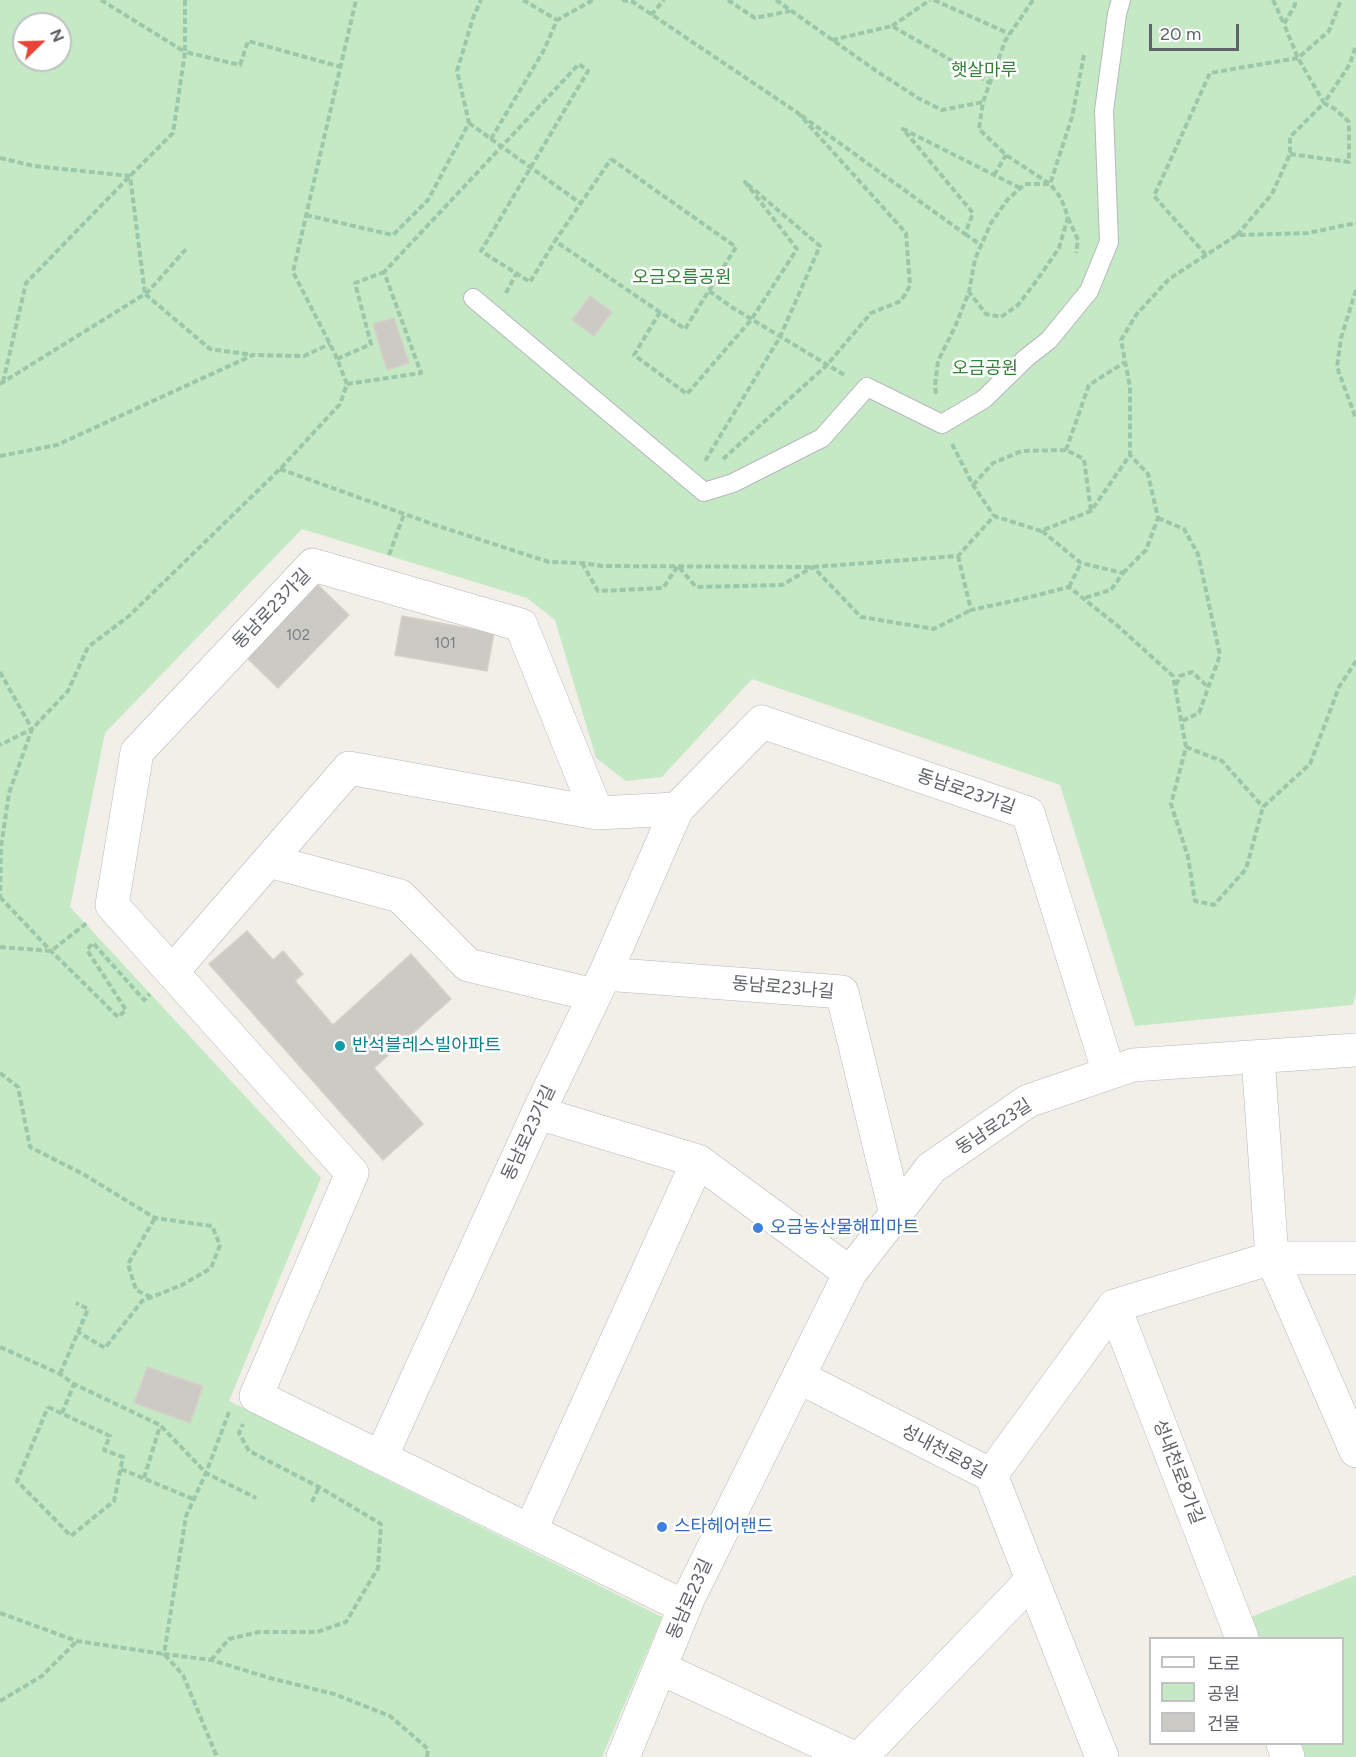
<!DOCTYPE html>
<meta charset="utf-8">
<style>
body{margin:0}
#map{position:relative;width:1356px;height:1757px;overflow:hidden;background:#f1efe8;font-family:Figtree,"Noto Sans KR",sans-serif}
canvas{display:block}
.legend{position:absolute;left:1149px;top:1637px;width:195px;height:108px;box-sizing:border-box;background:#fff;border:2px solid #bfc1c3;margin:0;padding:8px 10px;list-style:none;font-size:18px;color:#5f6368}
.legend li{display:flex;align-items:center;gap:12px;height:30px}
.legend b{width:30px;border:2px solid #bfc1c3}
.north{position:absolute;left:12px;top:12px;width:60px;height:60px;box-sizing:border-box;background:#fff;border:2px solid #bfc1c3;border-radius:50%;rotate:67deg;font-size:16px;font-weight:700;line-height:24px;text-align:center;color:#5f6368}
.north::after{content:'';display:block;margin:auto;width:21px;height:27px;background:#ea4335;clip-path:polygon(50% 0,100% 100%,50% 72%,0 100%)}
.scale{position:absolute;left:1149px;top:24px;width:90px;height:27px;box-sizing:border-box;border:3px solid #5f6368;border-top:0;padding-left:8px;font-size:18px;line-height:21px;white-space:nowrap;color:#5f6368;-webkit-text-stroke:4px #fff;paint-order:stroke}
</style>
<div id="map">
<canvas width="1356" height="1757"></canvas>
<ul class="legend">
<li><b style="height:8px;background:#fff"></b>도로</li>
<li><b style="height:16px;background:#c5e8c5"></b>공원</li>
<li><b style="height:16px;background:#cccac5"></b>건물</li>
</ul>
<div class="north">N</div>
<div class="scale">20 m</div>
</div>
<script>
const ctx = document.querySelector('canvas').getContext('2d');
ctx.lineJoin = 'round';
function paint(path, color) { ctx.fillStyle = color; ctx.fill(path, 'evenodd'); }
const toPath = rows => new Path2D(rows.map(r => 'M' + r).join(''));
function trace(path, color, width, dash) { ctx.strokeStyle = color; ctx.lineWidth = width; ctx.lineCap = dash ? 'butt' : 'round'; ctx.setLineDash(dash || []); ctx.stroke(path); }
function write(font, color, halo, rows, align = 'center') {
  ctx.font = font + ' Figtree,"Noto Sans KR",sans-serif'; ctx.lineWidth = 5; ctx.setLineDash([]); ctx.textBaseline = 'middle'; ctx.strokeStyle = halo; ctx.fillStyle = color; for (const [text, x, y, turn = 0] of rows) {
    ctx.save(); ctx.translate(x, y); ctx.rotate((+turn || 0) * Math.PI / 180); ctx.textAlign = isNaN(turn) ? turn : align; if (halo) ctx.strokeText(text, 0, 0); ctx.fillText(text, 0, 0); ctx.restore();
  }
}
paint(toPath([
 [0,0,1356,0,1356,994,1353,1005,1135,1026,1060,785,752,679,662,777,626,781,596,758,555,620,527,598,302,529,105,733,70,907,321,1178,229,1401,662,1617,602,1757,0,1757],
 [24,24,60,24,60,60,24,60],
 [1356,1575,1356,1757,1288,1757,1283,1744,1342,1744,1342,1638,1242,1638,1236,1623]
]), '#c5e8c5');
const building = toPath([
 [590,296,612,312,594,336,572,320,590,296],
 [394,318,409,363,387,370,373,324,394,318],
 [318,585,349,615,278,688,247,658,318,585],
 [402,616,494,633,487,671,395,655,402,616],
 [247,931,273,960,283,951,303,974,295,981,333,1025,411,954,451,999,374,1068,423,1124,383,1160,209,964,247,931],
 [147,1367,203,1386,190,1423,134,1403,147,1367]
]);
paint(building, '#cccac5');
trace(building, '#d6d1c6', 1.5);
const lane = toPath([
 [473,298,704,492,733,483,822,438,867,387,942,424,984,399,1026,358,1049,340,1089,291,1109,242,1104,111,1117,14,1121,0]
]);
const street = toPath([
 [269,861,400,896,468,965,594,995],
 [172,972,349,768,597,813],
 [605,974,842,992,896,1214],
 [1258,1057,1272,1258,1356,1451],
 [538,1113,698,1161,850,1273],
 [1114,1306,1242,1638],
 [799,1377,991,1475,1102,1757],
 [381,1457,538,1113,605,974,677,809],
 [991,1475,1114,1306,1272,1258,1356,1258],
 [530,1531,698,1161],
 [685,1607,256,1396,352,1173,112,905,137,752,313,565,521,625,597,813,677,809,762,722,1028,813,1109,1073],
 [660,1668,852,1757],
 [1283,1744,1288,1757],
 [623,1757,689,1597,850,1273,931,1168,1028,1101,1133,1065,1356,1050],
 [861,1757,1032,1580]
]);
trace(lane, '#b5b8bc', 20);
trace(street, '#b5b8bc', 34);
trace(toPath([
 [101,0,185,52],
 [185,0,185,52],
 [523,0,557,20],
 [622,0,633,2,798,113],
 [728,0,755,18,790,11],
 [776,0,875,70,918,98,942,110,983,102],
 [934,0,1010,34],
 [1033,0,1005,41,983,102,979,129,1006,155,1050,184,1072,117,1084,55],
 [1273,0,1284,24,1295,5,1295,0],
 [651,15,664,0],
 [892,26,930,0],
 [832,40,892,26,990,83],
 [469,123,580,203],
 [491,139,544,50,557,20,593,0],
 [1290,154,1349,162,1349,122,1335,109,1324,103,1350,64,1356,45],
 [0,158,34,166,130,176,145,294],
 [611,159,736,247,685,329,555,241,611,159],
 [994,175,1006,155],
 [306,215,393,235,428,200,469,123,457,71,473,18,481,0],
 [1068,218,1078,240,1076,253],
 [965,234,981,245],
 [1237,235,1272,194,1290,154,1290,137,1324,103,1298,58,1284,24],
 [1206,255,1154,196,1210,73,1298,58,1329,31,1341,0],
 [1356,290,1341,338,1337,367,1356,419],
 [709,291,733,308,846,376],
 [506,293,516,274],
 [146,294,187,248],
 [660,312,634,355,687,394,751,320,797,249,745,182,820,246,780,337,705,461],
 [337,359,371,344,355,283,384,272],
 [3,382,26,283,130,176,173,133,185,52,240,65,248,41,341,67],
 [0,384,145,294,210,349,253,355],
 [347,384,421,373,384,272,579,64,588,71,481,251,530,282,555,241],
 [936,394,935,386,938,361,955,327,969,292,975,259,991,223,1008,199,1025,184,1050,184,1061,198,1068,217,1059,248,1037,280,1018,305,1001,317,986,314,969,292],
 [952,444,973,485,994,516],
 [1066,450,1089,385,1125,362],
 [0,456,57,445,253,355,304,356,330,344],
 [723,459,827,365,871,313,901,301,910,286,906,233,798,113,965,234,973,213,903,129,1020,188],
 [280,469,435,525,549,562,582,563,602,566,813,567,958,556,994,516,1041,531,1091,511,1130,455,1130,387,1121,340,1136,315,1169,279,1237,235,1308,233,1356,223],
 [973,485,993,463,1022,451,1066,450,1084,459,1091,511],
 [1158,518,1184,529,1198,554,1220,655,1199,713,1182,721],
 [1042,531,1081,563,1123,573,1111,590,1084,598],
 [389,555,404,514],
 [958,556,971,610,1022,599,1069,587,1119,627,1173,676,1186,747,1171,804,1188,857,1195,901,1214,905,1246,869,1263,807,1310,764,1339,687,1356,661],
 [582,563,598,591,663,588,678,566,696,587,782,585,813,567,861,617,934,629,971,610],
 [1123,573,1146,550,1158,518,1148,474,1130,455],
 [1069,587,1081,563],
 [0,672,32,729,0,745],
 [1176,685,1180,676,1192,672,1208,687],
 [1186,747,1222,761,1263,807],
 [0,897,51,951,118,1017,126,1010,87,950,93,943,144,1000,150,994],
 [0,900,1,847,9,793,32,729,68,691,88,647,129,616,280,469,340,404,347,384,335,354,293,272,356,0],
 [0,947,51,951,88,922],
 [0,1073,18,1087,30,1147,83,1174,155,1218,212,1226,220,1245,211,1268,182,1285,142,1301,105,1348,78,1332],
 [151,1297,136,1290,128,1264,155,1218],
 [0,1347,60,1374,74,1384,160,1425,206,1473,256,1498],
 [60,1374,88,1309,76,1303],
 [48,1407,110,1436,104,1450,123,1457,114,1501,71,1536,17,1481,48,1407],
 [229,1412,206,1473,186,1516,164,1654,211,1660,270,1678,334,1694,390,1716,428,1749,427,1757],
 [62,1413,74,1384],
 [121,1469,193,1499],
 [144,1478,160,1426],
 [312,1502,319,1487],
 [0,1613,77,1641,164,1654,183,1675,217,1757],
 [211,1660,229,1639,259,1632,317,1632,346,1622,378,1568,381,1524,319,1487,249,1451,239,1433,243,1424],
 [0,1701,42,1676,77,1641]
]), '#9cc7a9', 4, [6, 3]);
trace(lane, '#fff', 18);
trace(street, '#fff', 33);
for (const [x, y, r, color] of [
 [340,1046,6,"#0f9aa8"],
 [758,1228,6,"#3f7fe0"],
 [662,1527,6,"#3f7fe0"]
]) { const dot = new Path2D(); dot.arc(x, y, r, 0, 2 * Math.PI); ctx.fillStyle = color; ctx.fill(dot); trace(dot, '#fff', 2); }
write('15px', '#7a7d7f', null, [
 ["102",298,636],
 ["101",445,644]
]);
write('18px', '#348238', '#fff', [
 ["햇살마루",984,71],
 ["오금오름공원",682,278],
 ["오금공원",985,369]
]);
write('18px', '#5f6368', '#fff', [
 ["동남로23가길",272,609,-46],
 ["동남로23가길",966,792,19],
 ["동남로23나길",783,988,5],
 ["동남로23길",994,1127,-33],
 ["동남로23가길",529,1133,-65],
 ["성내천로8길",944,1452,28],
 ["성내천로8가길",1178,1472,69],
 ["동남로23길",690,1599,-66]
]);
write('18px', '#0d838f', '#fff', [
 ["반석블레스빌아파트",352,1046]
], 'left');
write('18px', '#366cbe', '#fff', [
 ["오금농산물해피마트",770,1228],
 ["스타헤어랜드",674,1527]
], 'left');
</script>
